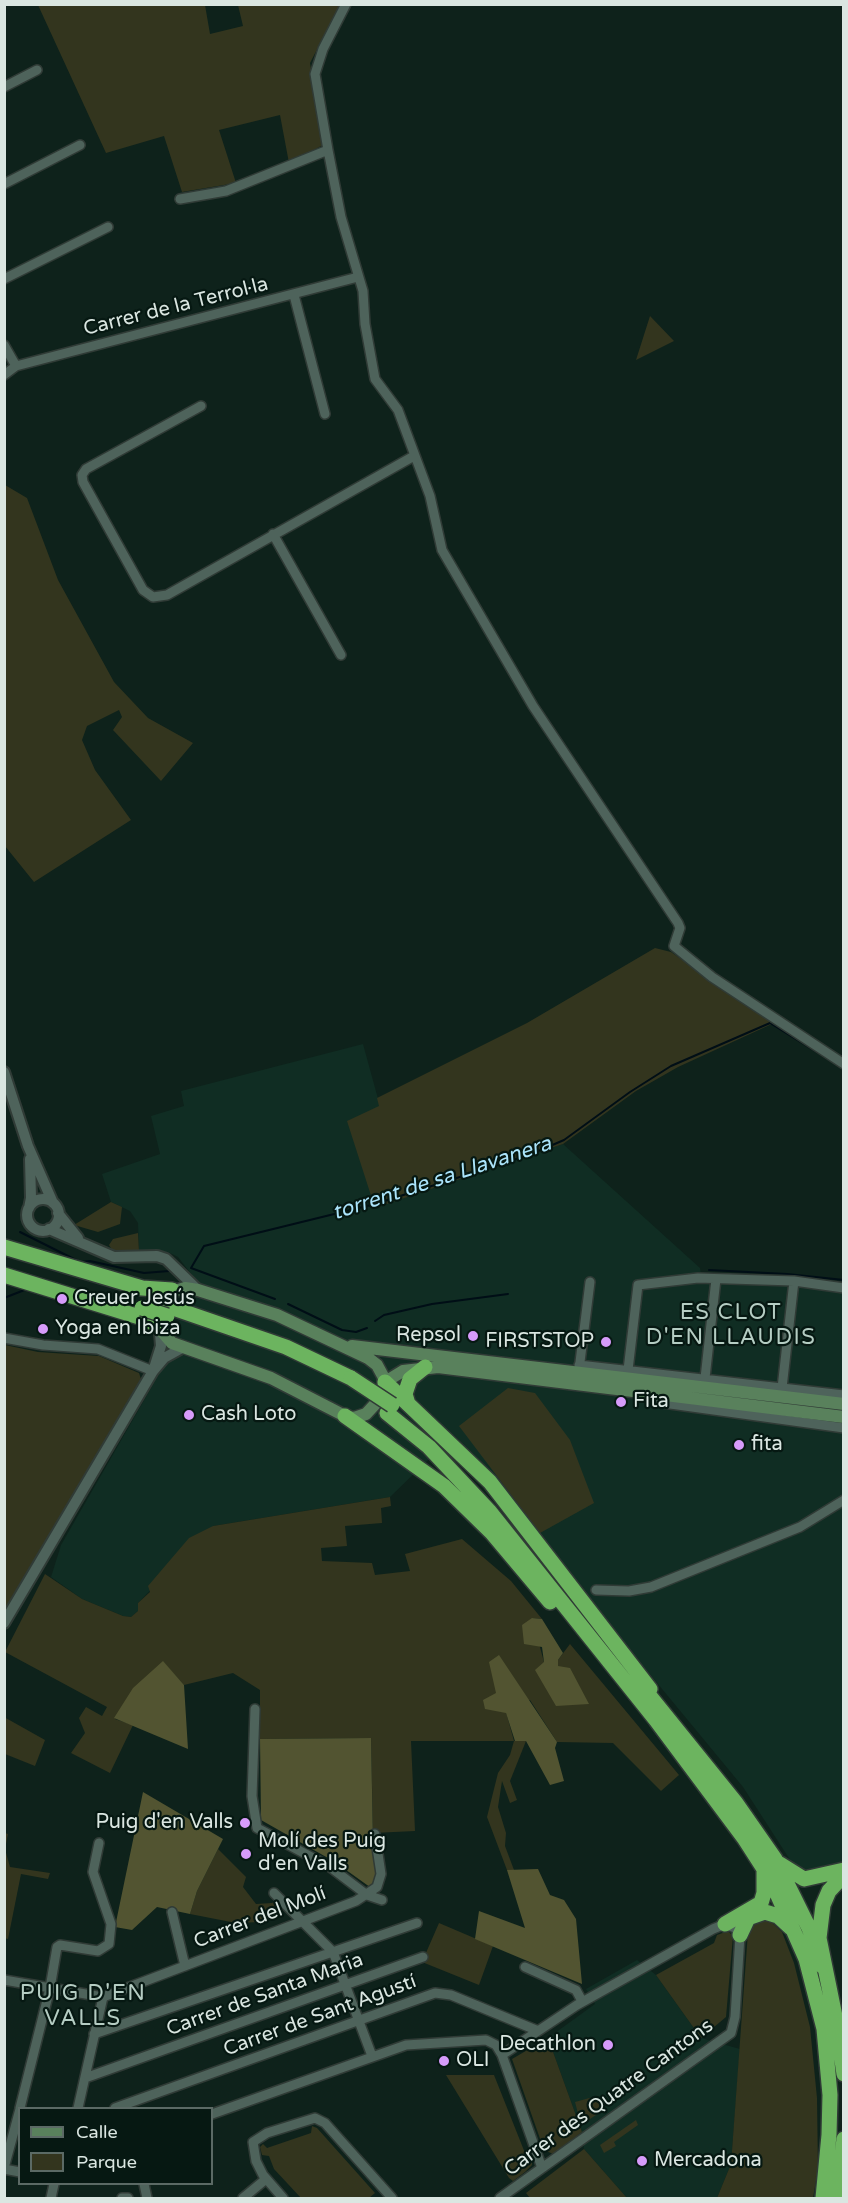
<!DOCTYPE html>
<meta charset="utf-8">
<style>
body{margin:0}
#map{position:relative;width:848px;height:2203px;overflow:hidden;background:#0e221b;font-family:"Varela Round",sans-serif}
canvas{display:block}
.frame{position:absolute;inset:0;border:6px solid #dae6e1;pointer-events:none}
.legend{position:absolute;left:18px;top:2107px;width:195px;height:78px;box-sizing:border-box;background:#061812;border:2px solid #5b6a65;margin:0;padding:8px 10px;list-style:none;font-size:18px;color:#dae6e1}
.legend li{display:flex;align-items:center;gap:12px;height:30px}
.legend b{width:30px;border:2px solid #5b6a65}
</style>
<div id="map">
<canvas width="848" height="2203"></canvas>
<div class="frame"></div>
<ul class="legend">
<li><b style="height:8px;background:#59815c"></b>Calle</li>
<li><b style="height:16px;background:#33351e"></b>Parque</li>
</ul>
</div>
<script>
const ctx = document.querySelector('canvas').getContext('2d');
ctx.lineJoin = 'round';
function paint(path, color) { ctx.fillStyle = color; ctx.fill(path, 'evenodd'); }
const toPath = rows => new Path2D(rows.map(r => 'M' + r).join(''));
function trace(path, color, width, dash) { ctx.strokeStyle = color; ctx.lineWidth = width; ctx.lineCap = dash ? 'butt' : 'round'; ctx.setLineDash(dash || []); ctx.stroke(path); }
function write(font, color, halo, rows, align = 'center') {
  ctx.font = font + ' "Varela Round",sans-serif'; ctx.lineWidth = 4.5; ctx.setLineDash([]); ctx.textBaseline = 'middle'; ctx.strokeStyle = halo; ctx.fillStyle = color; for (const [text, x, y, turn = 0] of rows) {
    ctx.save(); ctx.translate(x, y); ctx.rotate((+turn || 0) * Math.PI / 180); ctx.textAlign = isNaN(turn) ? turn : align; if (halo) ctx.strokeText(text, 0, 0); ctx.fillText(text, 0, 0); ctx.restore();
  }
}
paint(toPath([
 [363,1044,380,1106,375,1207,563,1144,700,1268,702,1283,797,1285,843,1292,844,1861,820,1870,803,1871,794,1866,743,1787,615,1632,499,1482,454,1435,390,1497,213,1526,138,1603,138,1611,131,1617,123,1616,82,1599,51,1577,61,1545,162,1369,195,1279,178,1257,168,1252,139,1251,138,1223,130,1211,111,1202,102,1174,160,1154,151,1116,184,1106,181,1091],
 [637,1960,656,1975,701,2038,740,2049,731,2164,717,2198,627,2198,584,2149,582,2132,548,2038,595,2004,586,1989]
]), '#102d23');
paint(toPath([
 [113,4,205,5,210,34,243,26,238,5,340,5,310,63,323,145,289,163,280,115,219,130,236,183,182,192,164,136,106,153,38,5],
 [650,316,674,341,636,360],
 [5,485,27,498,58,580,114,682,148,718,193,743,161,781,113,730,122,717,119,710,87,726,82,740,95,770,131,820,34,882,5,846],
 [655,948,671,952,774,1023,678,1067,636,1091,563,1144,375,1208,347,1121,379,1106,377,1098,527,1023],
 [111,1202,122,1207,120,1224,98,1232,74,1225],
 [138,1233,139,1251,112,1250,109,1245,113,1239],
 [5,1345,38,1352,99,1356,139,1373,141,1379,5,1609],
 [508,1388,535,1393,570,1440,594,1503,540,1533,459,1426],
 [390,1497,391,1506,381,1508,382,1523,345,1526,347,1546,321,1548,322,1561,372,1563,375,1575,410,1571,405,1554,462,1539,511,1581,542,1619,532,1618,544,1662,558,1667,558,1660,570,1644,679,1775,661,1791,613,1743,557,1742,530,1700,506,1712,514,1741,526,1741,510,1781,517,1800,510,1803,502,1781,498,1807,506,1833,505,1846,514,1870,507,1870,487,1817,498,1773,510,1755,514,1741,411,1741,415,1831,373,1833,371,1738,260,1739,260,1690,233,1673,184,1685,163,1662,115,1719,133,1725,110,1773,71,1753,85,1733,79,1718,86,1707,102,1716,107,1707,5,1652,45,1574,82,1599,123,1616,131,1617,138,1611,138,1603,150,1592,148,1586,189,1538,213,1526],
 [4,1717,45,1740,35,1766,5,1754],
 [5,1833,8,1834,5,1849,10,1867,50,1873,48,1879,21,1874,8,1939,4,1938],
 [218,1849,246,1877,243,1887,256,1904,272,1903,277,1900,284,1910,261,1922,236,1923,190,1914,197,1891],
 [768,1919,782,1932,794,1963,810,2027,817,2098,818,2169,813,2198,717,2198,731,2164,748,1932,755,1923],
 [439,1923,493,1946,479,1985,422,1962],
 [728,1931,733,1936,726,2017,701,2038,656,1975,714,1943,717,1935],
 [548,2038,582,2132,553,2154,544,2150,512,2059],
 [446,2075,494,2075,525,2153,531,2153,532,2165,525,2172,513,2181,509,2178],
 [593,2097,598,2098,605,2109,581,2125,575,2102],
 [636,2120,638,2125,614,2142,616,2146,604,2153,600,2145],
 [312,2126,317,2128,375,2193,369,2198,301,2198,274,2169,269,2156,262,2155,260,2147,263,2144,267,2148,311,2133],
 [584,2149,627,2198,530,2198,526,2193]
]), '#33351e');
paint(toPath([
 [532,1618,542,1619,563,1653,558,1660,558,1666,570,1668,589,1704,556,1706,535,1670,544,1662,542,1647,524,1644,522,1625],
 [499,1655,557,1742,555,1748,564,1781,550,1785,526,1741,515,1741,506,1713,485,1709,483,1700,496,1693,489,1662],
 [163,1661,184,1685,188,1749,114,1718,133,1688],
 [371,1738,373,1841,380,1875,374,1890,335,1862,261,1820,260,1739],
 [143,1792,223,1839,197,1891,190,1914,157,1907,132,1930,115,1927],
 [538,1869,550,1895,564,1900,576,1919,582,1984,475,1939,479,1911,525,1928,507,1870]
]), '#525431');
trace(toPath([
 [20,1232,80,1262,90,1261,144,1273,169,1271],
 [709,1270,787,1274,844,1280],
 [4,1298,27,1289],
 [275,1299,191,1268,204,1246,375,1204,529,1155,564,1140,630,1092,671,1066,770,1023,844,1069],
 [288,1304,342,1330,356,1332,367,1328],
 [375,1321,384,1315,432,1304,508,1294]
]), '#000e16', 2);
const minor = toPath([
 [346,4,323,49,315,74,328,150,341,217,363,291,365,324,375,379,398,410,430,496,442,550,533,706,678,923,680,928,674,946,712,977,844,1064],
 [4,87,37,70],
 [4,184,80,145],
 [180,199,226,191,328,150],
 [4,279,108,227],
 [294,295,325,414],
 [4,345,16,366],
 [4,375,16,366,358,277],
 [201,406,86,469,82,475,83,482,143,590,153,597,167,595,414,456],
 [273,534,341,655],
 [4,1338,43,1345,98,1349,153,1371],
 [579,1365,844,1395],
 [579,1370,590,1282],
 [628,1370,638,1285,698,1278,794,1281,844,1288],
 [705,1378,716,1279],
 [782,1388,794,1281],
 [650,1393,663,1403,844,1428],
 [596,1590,629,1591,651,1587,800,1527,844,1500],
 [255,1709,252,1796,257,1828,330,1867,367,1895,382,1900],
 [274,1893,333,1952,372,2056],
 [172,1912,185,1966],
 [525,1967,576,1990,582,2001],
 [4,1980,103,1997,356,1901,377,1887,381,1874,375,1834],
 [94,2034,417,1923],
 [85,2078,423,1957],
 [20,2108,50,1988,57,1947,60,1945,98,1951,109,1944,111,1924,93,1872,99,1843],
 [78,2108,103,1997],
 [115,2108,435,1993,451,1995,536,2030],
 [212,2114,406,2045,486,2040,496,2045,502,2055,542,2168],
 [4,2168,20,2109],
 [4,2169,20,2172],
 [144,2184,147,2198],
 [51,2198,54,2184],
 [122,2198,128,2198],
 [243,2198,266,2179],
 [283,2198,263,2175,256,2161,253,2142,267,2133,315,2118,325,2123,392,2198],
 [500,2198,731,2033,735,2017,740,1935,735,1928,725,1924,713,1929,577,2005,502,2055]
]);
const tertiary = toPath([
 [4,1072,28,1146,53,1203],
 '27 1215a16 16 0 1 1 32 0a16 16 0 1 1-32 0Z',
 [29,1208,31,1198,30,1159],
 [58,1213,78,1238],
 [49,1229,114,1257,157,1256,166,1259,198,1290],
 [155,1365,161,1346,160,1333],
 [4,1623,153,1371,164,1358,182,1348]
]);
const secondary = toPath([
 [185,1288,198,1290,277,1315,368,1358,377,1365,384,1378,383,1391,378,1401,366,1414,354,1418,345,1416,271,1378,172,1343,158,1327,157,1309,168,1293,185,1288],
 [352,1346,844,1404],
 [385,1382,403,1371,438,1367,844,1417]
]);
const trunk = toPath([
 [4,1247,142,1288,172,1290],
 [4,1275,149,1320,158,1327],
 [170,1307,286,1347,351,1378],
 [385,1382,490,1482,650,1689],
 [408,1404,405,1394,410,1379,425,1367],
 [387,1413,429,1447,490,1512,656,1720,744,1838,771,1880,806,1959,824,2029,830,2095,829,2135,823,2198],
 [345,1416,444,1486,492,1533,550,1602],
 [640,1684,736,1803,775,1859,809,1928,823,1967],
 [780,1864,804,1879,844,1870],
 [844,1875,829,1891,823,1905,819,1938,837,2026,844,2074],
 [725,1924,761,1903,764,1893,764,1872],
 [740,1935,748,1918,765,1912,778,1916,791,1928],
 [837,2198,844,2139]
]);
trace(minor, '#303b36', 12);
trace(tertiary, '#303b36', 14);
trace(secondary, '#303b36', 15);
trace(trunk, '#303b36', 18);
trace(minor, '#4e635b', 9);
trace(tertiary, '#4e635b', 10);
trace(secondary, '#59815c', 12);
trace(trunk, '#6cb45f', 15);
const trunkBridge = toPath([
 [142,1308,167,1316],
 [351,1378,392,1405]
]);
trace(trunkBridge, '#303b36', 18, []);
trace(trunkBridge, '#6cb45f', 15);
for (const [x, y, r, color] of [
 [62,1299,6,"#d69bfa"],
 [43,1329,6,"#d69bfa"],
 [473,1336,6,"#d69bfa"],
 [606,1342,6,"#d69bfa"],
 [621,1402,6,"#d69bfa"],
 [189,1415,6,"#d69bfa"],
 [739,1445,6,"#d69bfa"],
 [245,1823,6,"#d69bfa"],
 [246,1854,6,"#d69bfa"],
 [608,2045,6,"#d69bfa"],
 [444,2061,6,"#d69bfa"],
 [642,2161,6,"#d69bfa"]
]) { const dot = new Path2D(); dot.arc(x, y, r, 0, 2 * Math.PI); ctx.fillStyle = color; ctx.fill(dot); trace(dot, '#061812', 2); }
write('20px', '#dae6e1', '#061812', [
 ["Carrer de la Terrol·la",176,307,-14],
 ["Carrer del Molí",260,1918,-21],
 ["Carrer de Santa Maria",265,1995,-20],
 ["Carrer de Sant Agustí",320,2016,-20],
 ["Carrer des Quatre Cantons",609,2098,-36]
]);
write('20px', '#dae6e1', '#061812', [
 ["Creuer Jesús",74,1299],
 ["Yoga en Ibiza",55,1329],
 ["Repsol",461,1336,"right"],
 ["FIRSTSTOP",594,1342,"right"],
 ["Fita",633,1402],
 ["Cash Loto",201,1415],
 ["fita",751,1445],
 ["Puig d'en Valls",233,1823,"right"],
 ["Molí des Puig",258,1842],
 ["d'en Valls",258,1865],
 ["Decathlon",596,2045,"right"],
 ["OLI",456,2061],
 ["Mercadona",654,2161]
], 'left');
write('italic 21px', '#abe4fb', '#061812', [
 ["torrent de sa Llavanera",442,1179,-18]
]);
ctx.letterSpacing = '1.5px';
write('22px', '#b5cdc3', '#061812', [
 ["ES CLOT",731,1313],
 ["D'EN LLAUDIS",731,1338],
 ["PUIG D'EN",83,1994],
 ["VALLS",83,2019]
]);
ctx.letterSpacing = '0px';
</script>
